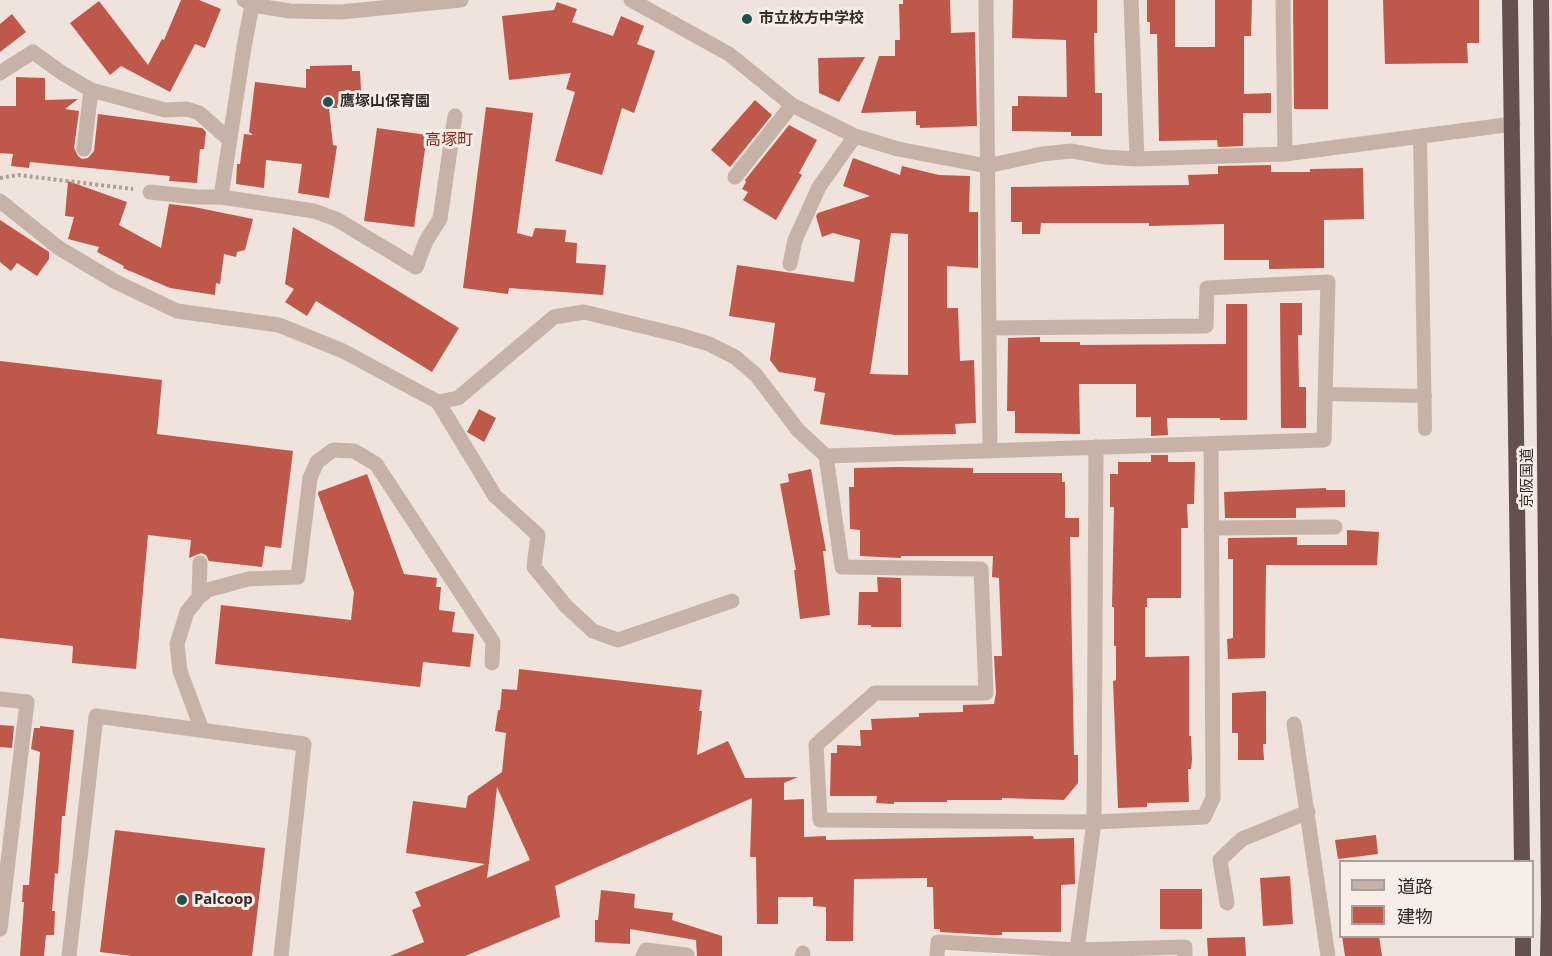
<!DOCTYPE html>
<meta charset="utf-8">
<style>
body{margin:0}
#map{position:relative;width:1552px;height:956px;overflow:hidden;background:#f0e3db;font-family:"Noto Sans","Noto Sans JP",sans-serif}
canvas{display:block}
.legend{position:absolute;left:1339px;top:860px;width:195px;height:78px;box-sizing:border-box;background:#f8eee7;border:2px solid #aaa09b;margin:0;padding:8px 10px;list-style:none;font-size:18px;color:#342a28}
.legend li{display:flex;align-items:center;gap:12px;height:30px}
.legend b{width:30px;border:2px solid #aaa09b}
</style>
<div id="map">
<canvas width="1552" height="956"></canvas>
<ul class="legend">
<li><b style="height:8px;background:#c7b2a8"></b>道路</li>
<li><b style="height:16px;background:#be584b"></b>建物</li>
</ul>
</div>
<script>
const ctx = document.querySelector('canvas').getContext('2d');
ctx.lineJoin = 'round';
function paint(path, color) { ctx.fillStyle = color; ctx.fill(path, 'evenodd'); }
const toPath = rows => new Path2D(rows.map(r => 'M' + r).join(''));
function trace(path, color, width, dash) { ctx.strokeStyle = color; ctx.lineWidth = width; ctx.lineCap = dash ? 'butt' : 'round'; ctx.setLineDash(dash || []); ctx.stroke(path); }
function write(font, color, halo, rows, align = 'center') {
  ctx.font = font + ' "Noto Sans","Noto Sans JP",sans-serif'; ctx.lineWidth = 6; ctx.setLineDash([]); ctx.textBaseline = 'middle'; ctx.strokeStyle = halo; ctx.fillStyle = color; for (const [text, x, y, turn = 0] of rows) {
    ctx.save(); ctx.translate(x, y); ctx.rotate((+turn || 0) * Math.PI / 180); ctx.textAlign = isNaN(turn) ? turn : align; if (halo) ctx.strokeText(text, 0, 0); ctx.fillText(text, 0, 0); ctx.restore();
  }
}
paint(toPath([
 [181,0,199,0,221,9,205,48,195,44,170,92,121,66,110,75,70,23,99,1,148,65,162,39,164,40],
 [903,0,950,0,951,33,975,32,977,126,920,128,920,125,916,125,916,111,861,113,879,56,895,56,895,40,900,40,899,4,903,4],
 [1013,0,1097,0,1097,33,1094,33,1095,93,1102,93,1102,136,1071,136,1071,132,1012,131,1012,106,1018,106,1018,96,1067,97,1066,40,1012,38],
 [1147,0,1175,0,1175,47,1215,47,1215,0,1252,0,1251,36,1244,36,1244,94,1271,93,1271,113,1243,113,1243,146,1218,147,1217,140,1159,141,1157,34,1150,34,1150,22,1147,22],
 [1293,0,1328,0,1328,109,1294,109],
 [1383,0,1479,0,1479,43,1467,43,1468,63,1385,64],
 [557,2,577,9,572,22,613,36,621,16,644,26,637,44,655,51,634,113,622,108,602,175,555,161,575,92,566,89,571,73,509,80,502,16,554,10],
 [12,14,26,32,0,52,0,24],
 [865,57,839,102,819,93,818,58],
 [352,65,352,71,360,71,362,108,329,108,333,145,337,146,329,198,298,193,302,164,266,160,264,188,236,184,237,164,240,164,244,134,253,135,249,132,255,82,306,88,306,69,310,69,310,66],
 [16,77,45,78,45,100,78,99,65,109,79,111,74,148,78,156,82,159,88,158,94,151,98,114,202,128,206,132,204,149,200,149,197,183,169,181,170,176,30,162,29,168,11,166,13,154,0,153,0,106,16,106],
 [755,100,772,115,730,167,711,150],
 [486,107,533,113,517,233,532,237,535,228,566,230,565,242,577,243,576,263,606,265,603,295,509,288,508,294,463,288],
 [789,125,817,140,799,173,802,175,776,220,743,200,748,192,742,189,746,182,745,180],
 [377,128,427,135,414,227,364,221],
 [853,158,900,175,902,166,939,175,970,176,969,212,978,212,978,268,947,266,947,308,958,308,960,361,974,360,976,423,955,424,956,434,895,435,820,424,825,393,814,391,816,378,779,372,770,360,775,323,729,316,737,265,854,282,860,240,833,233,822,237,816,216,818,213,870,196,843,186],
 [891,233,908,234,908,375,870,374],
 [1271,165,1271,172,1310,172,1310,169,1363,168,1364,219,1324,220,1324,268,1269,269,1269,260,1224,260,1224,224,1149,226,1149,223,1041,223,1040,234,1022,234,1022,222,1011,222,1011,187,1189,185,1188,175,1218,174,1218,166],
 [68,181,127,202,119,225,161,248,169,204,194,207,253,219,245,250,237,252,236,257,224,254,220,284,216,283,215,295,170,288,123,268,124,266,97,252,99,247,68,239,74,217,65,216],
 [0,220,49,252,49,259,37,276,17,263,11,271,0,262],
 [293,227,459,328,432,372,316,301,307,316,285,302,294,289,285,284],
 [1280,303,1302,303,1302,335,1298,335,1299,387,1306,387,1306,428,1281,428],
 [1226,304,1247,304,1247,420,1220,420,1220,418,1167,418,1168,435,1151,436,1151,417,1136,417,1136,384,1079,384,1080,434,1015,433,1015,411,1007,411,1008,338,1040,337,1040,342,1080,342,1080,345,1226,344],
 [0,361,162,380,157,434,293,451,281,548,265,546,262,567,209,561,206,555,201,553,189,558,191,540,148,535,136,669,72,663,73,646,0,638],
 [479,409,496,418,484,442,467,432],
 [1151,455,1168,455,1168,462,1195,462,1194,504,1187,504,1188,528,1181,528,1181,598,1147,598,1147,607,1145,607,1145,657,1189,656,1189,736,1191,736,1192,760,1191,769,1188,769,1189,802,1147,803,1147,807,1118,808,1113,681,1116,680,1116,646,1114,646,1114,607,1112,607,1114,507,1110,507,1110,474,1118,474,1118,462,1151,462],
 [898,467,973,468,973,473,1062,473,1062,482,1065,482,1065,518,1079,518,1079,537,1070,537,1074,755,1078,755,1078,783,1064,800,1002,798,1002,800,947,800,947,802,894,802,894,804,876,803,877,796,830,796,831,753,837,753,837,745,861,746,860,730,872,730,871,719,919,717,919,713,963,712,963,705,994,704,996,693,994,656,1002,656,999,578,992,577,993,556,901,556,901,558,860,556,860,530,850,529,849,487,854,487,854,468],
 [811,469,826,551,823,551,830,615,800,619,794,570,796,570,780,484,789,482,788,474],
 [367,474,404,574,437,578,436,587,441,587,439,610,455,612,452,632,474,634,470,667,423,662,420,687,215,664,221,605,351,620,354,592,318,494,318,492],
 [1326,488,1326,490,1345,490,1345,507,1296,508,1296,518,1225,518,1224,492],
 [1347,530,1379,532,1377,565,1266,565,1265,658,1228,659,1227,639,1233,638,1233,559,1228,559,1228,538,1297,537,1297,545,1347,545],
 [877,577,901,578,901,627,871,627,871,625,858,625,859,592,878,592],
 [519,669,702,690,699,711,702,711,697,755,728,741,745,778,798,777,784,783,784,800,804,799,804,837,826,836,826,840,1033,836,1034,839,1074,838,1075,884,1061,885,1061,932,1002,932,1002,935,992,935,940,932,940,929,934,929,933,887,927,887,927,878,854,879,853,941,826,941,826,907,813,906,813,897,778,897,778,924,757,924,756,857,750,857,752,798,555,886,560,917,465,956,390,956,424,942,412,910,421,906,415,892,485,864,406,853,413,801,466,808,468,796,502,772,506,733,495,731,498,710,500,710,502,689,517,690],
 [497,787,530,860,487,878,489,862],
 [1266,691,1266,744,1263,744,1264,760,1238,760,1238,733,1232,733,1232,693],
 [0,725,14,726,12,748,0,747],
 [40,726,74,730,65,816,62,816,58,874,55,873,52,911,55,911,54,935,46,935,44,956,20,956,24,902,22,902,23,885,29,885,40,752,31,749,34,728,40,728],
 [115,830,265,848,252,956,131,956,100,952],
 [1376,835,1378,854,1338,859,1335,840],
 [1290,876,1293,924,1263,926,1260,878],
 [1160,889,1202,889,1202,929,1160,929],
 [601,890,635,894,634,908,673,913,672,920,722,936,722,956,697,956,696,940,630,929,630,944,595,942,595,920,598,920],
 [1342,936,1379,936,1382,956,1345,956],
 [1245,937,1246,956,1208,956,1207,938]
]), '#be584b');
trace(toPath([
 [0,178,18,175,133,189]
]), '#b39c92', 4, [3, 3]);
trace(toPath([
 [1420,137,1425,429],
 [1325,394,1425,396]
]), '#c7b2a8', 14);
trace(toPath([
 [244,0,252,5,290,11,341,12,461,0],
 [631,0,729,54,792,105,855,136,898,149,987,166,1042,154,1072,151,1104,157,1137,159,1285,154,1513,124],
 [986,0,990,451],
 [1131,0,1137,159],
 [1283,0,1285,154],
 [0,73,33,52,62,73,91,90,165,110,187,109,199,113,230,140],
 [84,149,91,90],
 [735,177,792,105],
 [150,192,196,197,221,197,314,211,336,219,416,267,426,241,440,219,455,116],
 [221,197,244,47,252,5],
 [0,201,59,248,116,282,177,311,279,325,343,351,438,402,458,398,554,317,584,312,679,335,709,344,735,357,756,375,798,430,826,456,842,567,981,569,986,693,875,693,816,745,820,820,1094,822,1204,817,1213,798,1211,444],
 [790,264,795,240,819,187,855,136],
 [438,402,495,496,538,535,534,567,566,606,593,631,618,640,732,601],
 [826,456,1324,440,1328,282,1207,288,1206,326,989,328],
 [1211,528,1335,527],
 [199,597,200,563],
 [0,699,27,702,0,929],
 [1294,724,1328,956],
 [202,730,180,671,177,644,187,612,199,597,208,590,248,579,298,577,310,478,317,462,333,450,354,451,376,464,493,642,492,663],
 [1227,903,1220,860,1242,839,1308,812],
 [1077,950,1094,822,1096,447],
 [69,956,96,716,304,744,281,956],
 [643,956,646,950,687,955],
 [802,956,803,953],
 [937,956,938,942,1077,950,1185,947,1185,956]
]), '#c7b2a8', 15);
trace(toPath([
 [1510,0,1522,862],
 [1541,0,1549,908,1548,956],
 [1523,956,1523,936]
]), '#65514c', 16);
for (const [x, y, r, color] of [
 [747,19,6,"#20534f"],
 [328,102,6,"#20534f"],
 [182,900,6,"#20534f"]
]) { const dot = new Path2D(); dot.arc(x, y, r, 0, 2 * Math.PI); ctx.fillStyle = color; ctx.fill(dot); trace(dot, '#f8eee7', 2); }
write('bold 15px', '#342a28', '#f8eee7', [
 ["市立枚方中学校",759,19],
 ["鷹塚山保育園",340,102],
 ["Palcoop",194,900]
], 'left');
write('15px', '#342a28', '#f8eee7', [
 ["京阪国道",1528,478,-90]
]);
write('16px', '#7e2f26', '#f8eee7', [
 ["高塚町",449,140]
]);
</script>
